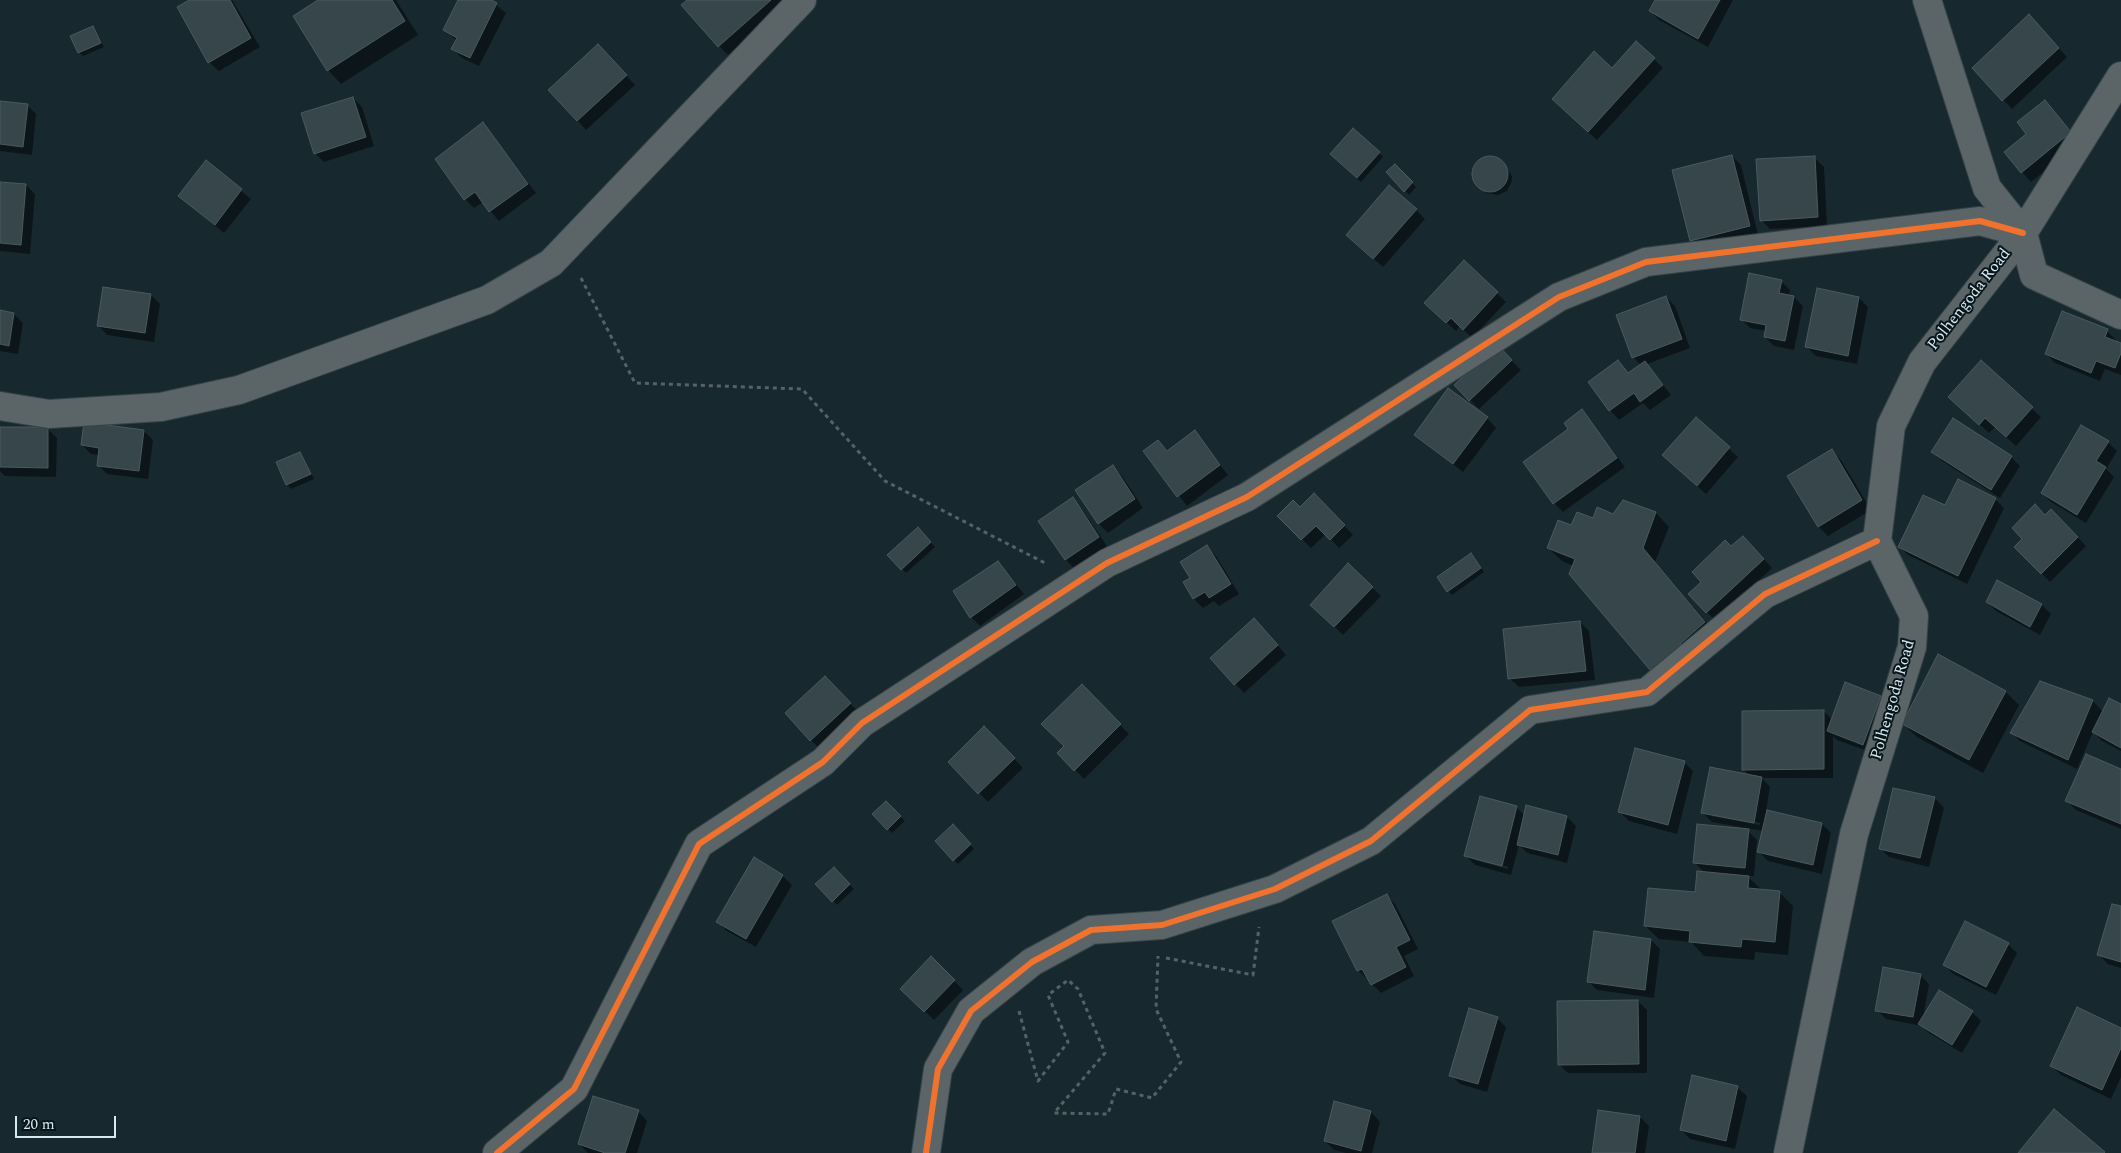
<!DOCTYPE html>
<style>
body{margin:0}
#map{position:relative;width:2121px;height:1153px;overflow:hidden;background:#17292f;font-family:Spectral,serif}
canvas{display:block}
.scale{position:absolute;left:15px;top:1116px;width:101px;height:22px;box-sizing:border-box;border:2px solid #d7e9f0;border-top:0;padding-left:6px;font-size:15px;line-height:18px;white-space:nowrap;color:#d7e9f0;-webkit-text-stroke:4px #08151a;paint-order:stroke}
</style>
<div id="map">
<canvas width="2121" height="1153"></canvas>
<div class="scale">20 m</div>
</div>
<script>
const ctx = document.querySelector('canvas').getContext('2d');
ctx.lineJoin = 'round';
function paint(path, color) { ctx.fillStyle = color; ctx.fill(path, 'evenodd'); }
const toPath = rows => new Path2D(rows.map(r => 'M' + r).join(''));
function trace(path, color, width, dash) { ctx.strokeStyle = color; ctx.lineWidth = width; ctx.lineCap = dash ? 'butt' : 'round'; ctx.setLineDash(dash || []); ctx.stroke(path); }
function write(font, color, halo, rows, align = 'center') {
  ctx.font = font + ' Spectral,serif'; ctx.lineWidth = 4; ctx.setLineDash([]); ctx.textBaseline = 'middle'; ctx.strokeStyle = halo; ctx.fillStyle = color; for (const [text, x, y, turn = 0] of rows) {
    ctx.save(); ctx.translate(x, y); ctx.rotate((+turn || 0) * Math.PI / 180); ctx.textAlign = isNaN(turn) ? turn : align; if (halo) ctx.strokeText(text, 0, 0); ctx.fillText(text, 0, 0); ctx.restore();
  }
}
paint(toPath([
 [192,0,232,0,260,47,219,71,209,62,178,8],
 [320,0,396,0,418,35,341,84,328,70],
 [459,0,490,0,506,13,479,66,462,58,453,49,457,41,444,30],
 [689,0,790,0,728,55,719,46],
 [1656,0,1733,0,1708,47,1659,20,1650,11],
 [2038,25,2067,57,2012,109,1973,68],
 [93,27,104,47,83,56,79,52],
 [607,55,635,85,586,130,550,90],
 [1654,59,1663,68,1597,140,1562,108,1612,69],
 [353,98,362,107,374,146,324,162,315,153],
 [2045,101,2080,142,2031,182,2005,153,2028,134],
 [0,102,27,105,36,114,32,155,0,151],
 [483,124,536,193,499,221,483,202,474,208,465,199],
 [1379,153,1383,157,1361,182,1336,159],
 [1732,156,1741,165,1758,235,1700,250,1691,240],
 [1486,157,1502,161,1512,176,1512,181,1507,191,1498,195,1486,193,1477,184,1473,173,1477,163],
 [1814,157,1824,167,1827,226,1770,229,1761,220],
 [206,162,251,199,224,233,179,196],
 [1395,165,1416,187,1409,195,1387,172],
 [0,183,26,185,35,194,30,254,0,251],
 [1416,210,1425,219,1383,267,1357,244],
 [1781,281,1790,290,1789,296,1794,297,1803,306,1794,350,1774,346,1765,337,1766,331,1750,328,1741,319],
 [1497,293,1506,302,1472,338,1460,326,1456,331,1435,312],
 [151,295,160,304,154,342,107,335,98,325],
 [1666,297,1675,306,1690,348,1647,364,1671,395,1650,410,1643,403,1619,420,1610,410,1618,362,1629,374,1641,365,1633,357],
 [1859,298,1868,307,1857,364,1816,356,1807,347],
 [0,312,14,314,23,323,18,354,0,351],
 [2107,331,2116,340,2115,342,2121,345,2121,375,2105,369,2100,381,2055,363,2046,354],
 [1506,355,1521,370,1479,409,1470,400],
 [1981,362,2041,417,2016,446,1995,427,1989,433,1959,406],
 [1582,411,1625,467,1563,512,1554,503,1570,430],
 [1487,418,1496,428,1463,472,1416,435],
 [1696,419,1738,457,1706,494,1673,464],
 [0,428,48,429,57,438,56,477,5,476,0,471],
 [144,431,153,440,148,479,107,474,98,465,99,455,91,454,82,445],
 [1194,432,1228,475,1187,506,1145,451,1158,441,1168,451],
 [2108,442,2117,451,2106,469,2114,477,2086,523,2051,502,2042,493],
 [1831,450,1841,460,1871,510,1828,536,1819,527,1789,476],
 [1933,452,2011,457,2020,466,2000,498,1942,461],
 [300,453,314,479,291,489,287,484],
 [1113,467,1122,476,1143,508,1108,533,1099,524,1077,491],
 [1314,494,1353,535,1339,548,1326,534,1311,548,1278,516,1300,509],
 [1072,499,1081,508,1107,546,1075,569,1066,560,1040,521],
 [1995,499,2004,508,1967,584,1908,555,1899,546],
 [1624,501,1656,513,1669,527,1655,562,1718,636,1692,658,1573,566,1562,561,1548,548,1572,527,1614,515],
 [2051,510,2086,546,2050,582,2016,547],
 [918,528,935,547,906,573,889,555],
 [1752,546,1772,568,1716,621,1707,612,1703,583,1731,547],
 [1207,547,1216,556,1239,594,1219,606,1214,601,1203,608,1194,599,1185,582,1192,578],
 [1471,554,1484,572,1452,595,1448,591],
 [998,562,1024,594,980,626,971,617],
 [1348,565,1381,596,1343,635,1312,605],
 [1998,582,2042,605,2051,614,2040,635,1996,611,1987,602],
 [1580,622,1589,631,1595,680,1519,687,1509,678],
 [1263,628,1286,655,1244,693,1211,658],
 [1938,656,2006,692,2019,705,1983,773,1917,737,1903,724],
 [2041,682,2093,701,2103,712,2121,706,2121,751,2102,741,2093,732,2077,769,2020,741,2011,732],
 [1846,684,1881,697,1890,706,1873,753,1837,740,1833,736,1833,778,1762,778,1770,787,1766,811,1822,824,1831,833,1822,874,1768,861,1759,852,1763,831,1712,822,1703,813,1750,776,1743,769,1824,711,1832,720],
 [1711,814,1760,823,1760,825,1711,816],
 [834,686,859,713,820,749,811,740],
 [1082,686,1129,734,1084,779,1059,753,1065,746],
 [984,728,1023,768,988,802,950,762],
 [1684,762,1693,771,1677,834,1629,821,1620,812],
 [2121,770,2121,829,2076,810,2067,801],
 [1894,789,1935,798,1944,808,1929,867,1889,857,1880,848],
 [1481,798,1517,808,1525,816,1567,817,1576,826,1567,863,1527,853,1519,845,1511,875,1475,865,1466,856],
 [1475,858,1508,867,1508,869,1475,860],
 [886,802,905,821,892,833,874,814],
 [957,830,974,849,958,864,954,860],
 [1747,830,1757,840,1754,876,1747,876,1762,890,1779,892,1793,906,1788,955,1755,952,1754,960,1704,956,1691,942,1659,939,1645,926,1696,893,1705,873,1694,862],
 [834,869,854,889,837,905,817,884],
 [783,876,792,885,756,947,727,931,718,922],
 [1386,895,1395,904,1418,949,1404,956,1414,976,1381,993,1358,970],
 [2121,908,2121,968,2108,964,2099,955],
 [1651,940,1660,949,1654,998,1597,990,1588,981],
 [2008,944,2017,953,1996,995,1953,974,1944,964],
 [931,958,963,990,934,1020,902,989],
 [1920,975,1929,984,1923,1018,1972,1012,1981,1021,1962,1053,1929,1033,1922,1026,1886,1019,1877,1010],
 [1638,1001,1647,1010,1647,1073,1568,1073,1559,1064],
 [1497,1018,1506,1027,1487,1092,1460,1084,1451,1075],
 [2121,1029,2121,1077,2111,1099,2061,1075,2052,1066],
 [1737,1087,1747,1096,1735,1149,1690,1139,1681,1130],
 [1335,1103,1371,1112,1380,1122,1372,1153,1346,1153,1334,1150,1325,1141],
 [638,1111,647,1121,637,1153,588,1153,579,1144],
 [1640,1117,1649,1126,1645,1153,1593,1153]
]), '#0007');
const building = toPath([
 [189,0,230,0,251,38,208,63,177,7,189,0],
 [318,0,392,0,405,21,327,71,293,16,318,0],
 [458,0,492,0,497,3,470,58,451,49,457,38,443,30,458,0],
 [687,0,771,0,718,47,681,5,687,0],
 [1655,0,1720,0,1698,39,1649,11,1655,0],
 [2029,14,2059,48,2002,101,1972,68,2029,14],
 [93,26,101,43,78,53,70,36,93,26],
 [1636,41,1655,58,1588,132,1552,99,1594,51,1612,68,1636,41],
 [598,44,627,75,577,121,548,90,598,44],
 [353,97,366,137,314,154,301,113,353,97],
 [2045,100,2071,132,2021,173,2004,152,2026,134,2017,122,2045,100],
 [0,101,28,104,23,147,0,144,0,101],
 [483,122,528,184,489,212,475,192,464,200,435,159,483,122],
 [1353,128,1380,152,1357,178,1330,154,1353,128],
 [1732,155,1750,226,1690,241,1672,170,1732,155],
 '1472 174a18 18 0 1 1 36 0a18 18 0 1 1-36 0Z',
 [1815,156,1818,217,1760,221,1756,159,1815,156],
 [206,160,242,189,215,225,178,196,206,160],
 [1395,164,1413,182,1404,192,1386,172,1395,164],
 [0,182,26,184,21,245,0,243,0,182],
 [1389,185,1417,209,1373,259,1346,235,1389,185],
 [1464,260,1498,292,1463,330,1451,318,1446,323,1424,303,1464,260],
 [1749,273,1782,280,1779,293,1794,296,1785,341,1764,337,1766,325,1740,320,1749,273],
 [103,287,151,294,145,333,97,326,103,287],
 [1817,288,1859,297,1848,356,1805,347,1817,288],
 [1666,296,1682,339,1632,358,1616,315,1666,296],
 [0,310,14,313,9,346,0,344,0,310],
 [2062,311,2108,329,2105,337,2121,343,2121,353,2115,368,2096,361,2091,373,2045,354,2062,311],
 [1497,344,1512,360,1469,401,1454,385,1497,344],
 [1618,360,1628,373,1645,361,1663,385,1640,402,1634,393,1609,411,1588,382,1618,360],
 [1981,360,2033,407,2006,437,1985,418,1979,425,1948,397,1981,360],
 [1448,388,1488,417,1453,464,1414,435,1448,388],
 [1582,409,1617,458,1553,504,1523,462,1568,429,1564,423,1582,409],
 [1696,417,1730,447,1697,486,1662,455,1696,417],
 [1953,418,2012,456,1991,490,1931,452,1953,418],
 [84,422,144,430,139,471,97,466,99,448,81,445,84,422],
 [2081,425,2109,441,2096,461,2106,467,2077,515,2041,493,2081,425],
 [0,427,48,427,48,468,0,467,0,427],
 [1195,430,1220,465,1177,497,1143,451,1158,440,1167,451,1195,430],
 [1832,449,1862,500,1818,527,1787,476,1832,449],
 [300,452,311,474,286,485,276,462,300,452],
 [1113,465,1135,499,1098,524,1075,490,1113,465],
 [1958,479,1996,498,1958,576,1898,547,1923,495,1945,505,1958,479],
 [1314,493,1345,525,1330,540,1316,526,1301,540,1277,516,1293,500,1300,507,1314,493],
 [1073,497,1099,537,1065,560,1038,521,1073,497],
 [1623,500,1656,512,1643,548,1705,622,1680,644,1686,651,1656,677,1569,574,1575,559,1547,548,1558,520,1571,525,1577,512,1593,518,1597,507,1613,514,1623,500],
 [2035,504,2045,515,2051,509,2078,537,2041,574,2014,547,2022,539,2012,528,2035,504],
 [918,527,931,542,901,570,887,555,918,527],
 [1743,536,1764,559,1706,613,1688,594,1701,582,1692,572,1725,540,1731,546,1743,536],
 [1207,545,1231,584,1209,598,1205,592,1193,599,1183,582,1190,578,1180,562,1207,545],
 [1471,553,1481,568,1447,592,1437,577,1471,553],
 [998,561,1016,585,970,618,953,591,998,561],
 [1348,563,1373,587,1334,627,1310,605,1348,563],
 [1997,580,2042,604,2030,627,1986,602,1997,580],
 [1254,618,1278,645,1234,685,1210,658,1254,618],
 [1580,621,1586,671,1508,679,1503,629,1580,621],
 [1938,654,2006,691,1969,760,1902,724,1938,654],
 [825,676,851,703,810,741,785,713,825,676],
 [2040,681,2093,700,2068,760,2010,733,2040,681],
 [1845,682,1881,696,1863,745,1827,731,1845,682],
 [1082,684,1121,724,1074,771,1057,753,1064,746,1041,724,1082,684],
 [2109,698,2121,704,2121,748,2092,732,2109,698],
 [1824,710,1824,769,1742,770,1742,711,1824,710],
 [984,726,1015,758,978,794,948,762,984,726],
 [1635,748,1685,761,1668,825,1618,812,1635,748],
 [2086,754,2121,769,2121,824,2065,801,2086,754],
 [1710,767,1762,777,1754,823,1701,813,1710,767],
 [1893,788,1935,797,1920,858,1879,849,1893,788],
 [1480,796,1517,806,1502,866,1464,856,1480,796],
 [886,801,901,816,887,830,872,814,886,801],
 [1526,805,1567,816,1558,855,1517,845,1526,805],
 [1767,810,1822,823,1813,865,1757,852,1767,810],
 [953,824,971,844,953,861,935,841,953,824],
 [1697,824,1749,829,1745,868,1693,863,1697,824],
 [754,857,783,875,746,939,716,922,754,857],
 [834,867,850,884,832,902,815,884,834,867],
 [1697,871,1749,876,1748,888,1780,891,1775,942,1742,939,1741,947,1689,942,1690,931,1644,926,1648,888,1695,892,1697,871],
 [1387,894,1410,940,1396,947,1406,967,1371,985,1362,969,1357,971,1332,921,1387,894],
 [2112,904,2121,906,2121,962,2097,955,2112,904],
 [1965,921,2009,943,1986,987,1943,965,1965,921],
 [1594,931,1651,939,1645,990,1587,982,1594,931],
 [931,956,955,980,924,1012,900,989,931,956],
 [1883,967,1921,974,1913,1017,1875,1011,1883,967],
 [1939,990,1973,1011,1952,1045,1918,1024,1939,990],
 [1638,1000,1639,1064,1558,1065,1557,1001,1638,1000],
 [2077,1007,2121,1028,2121,1048,2102,1090,2050,1066,2077,1007],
 [1469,1008,1498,1017,1478,1084,1449,1076,1469,1008],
 [1692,1075,1738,1086,1726,1141,1680,1130,1692,1075],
 [593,1096,639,1110,625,1153,605,1153,578,1144,593,1096],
 [1334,1101,1371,1111,1361,1151,1324,1141,1334,1101],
 [2054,1109,2105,1152,2104,1153,2018,1153,2054,1109],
 [1598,1110,1640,1116,1635,1153,1592,1153,1598,1110]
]);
paint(building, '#36464b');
trace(building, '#4b5a5f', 1);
const minor = toPath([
 [1927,0,1987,188,2023,233,2034,275,2121,315],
 [0,406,49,414,161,407,239,390,487,300,551,263,802,0],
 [497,1153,574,1089,699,844,823,762,862,723,1107,563,1247,497,1559,297,1646,262,1980,221,2023,233],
 [926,1153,938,1069,971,1011,1032,962,1091,930,1162,925,1275,889,1371,841,1530,710,1647,692,1765,594,1877,541],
 [1788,1153,1854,834,1912,647,1914,616,1877,541,1891,426,1922,362,2023,233,2121,76]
]);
trace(minor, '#344348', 30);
trace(toPath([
 [581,278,635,383,802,389,885,481,1047,564],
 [1166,958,1253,975,1259,927],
 [1019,1011,1038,1081,1068,1042,1048,995,1068,980,1078,989,1105,1053,1054,1113,1108,1114,1116,1089,1152,1098,1181,1062,1156,1009,1158,956]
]), '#586266', 3, [4, 4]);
trace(minor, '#5b6466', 28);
trace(toPath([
 [497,1153,574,1089,699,844,823,762,862,723,1107,563,1247,497,1559,297,1646,262,1980,221,2023,233],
 [926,1153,938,1069,971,1011,1032,962,1091,930,1162,925,1275,889,1371,841,1530,710,1647,692,1765,594,1877,541]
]), '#ef722f', 6);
write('16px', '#d7e9f0', '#08151a', [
 ["Polhengoda Road",1970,300,-52],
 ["Polhengoda Road",1894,700,-74]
]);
</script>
